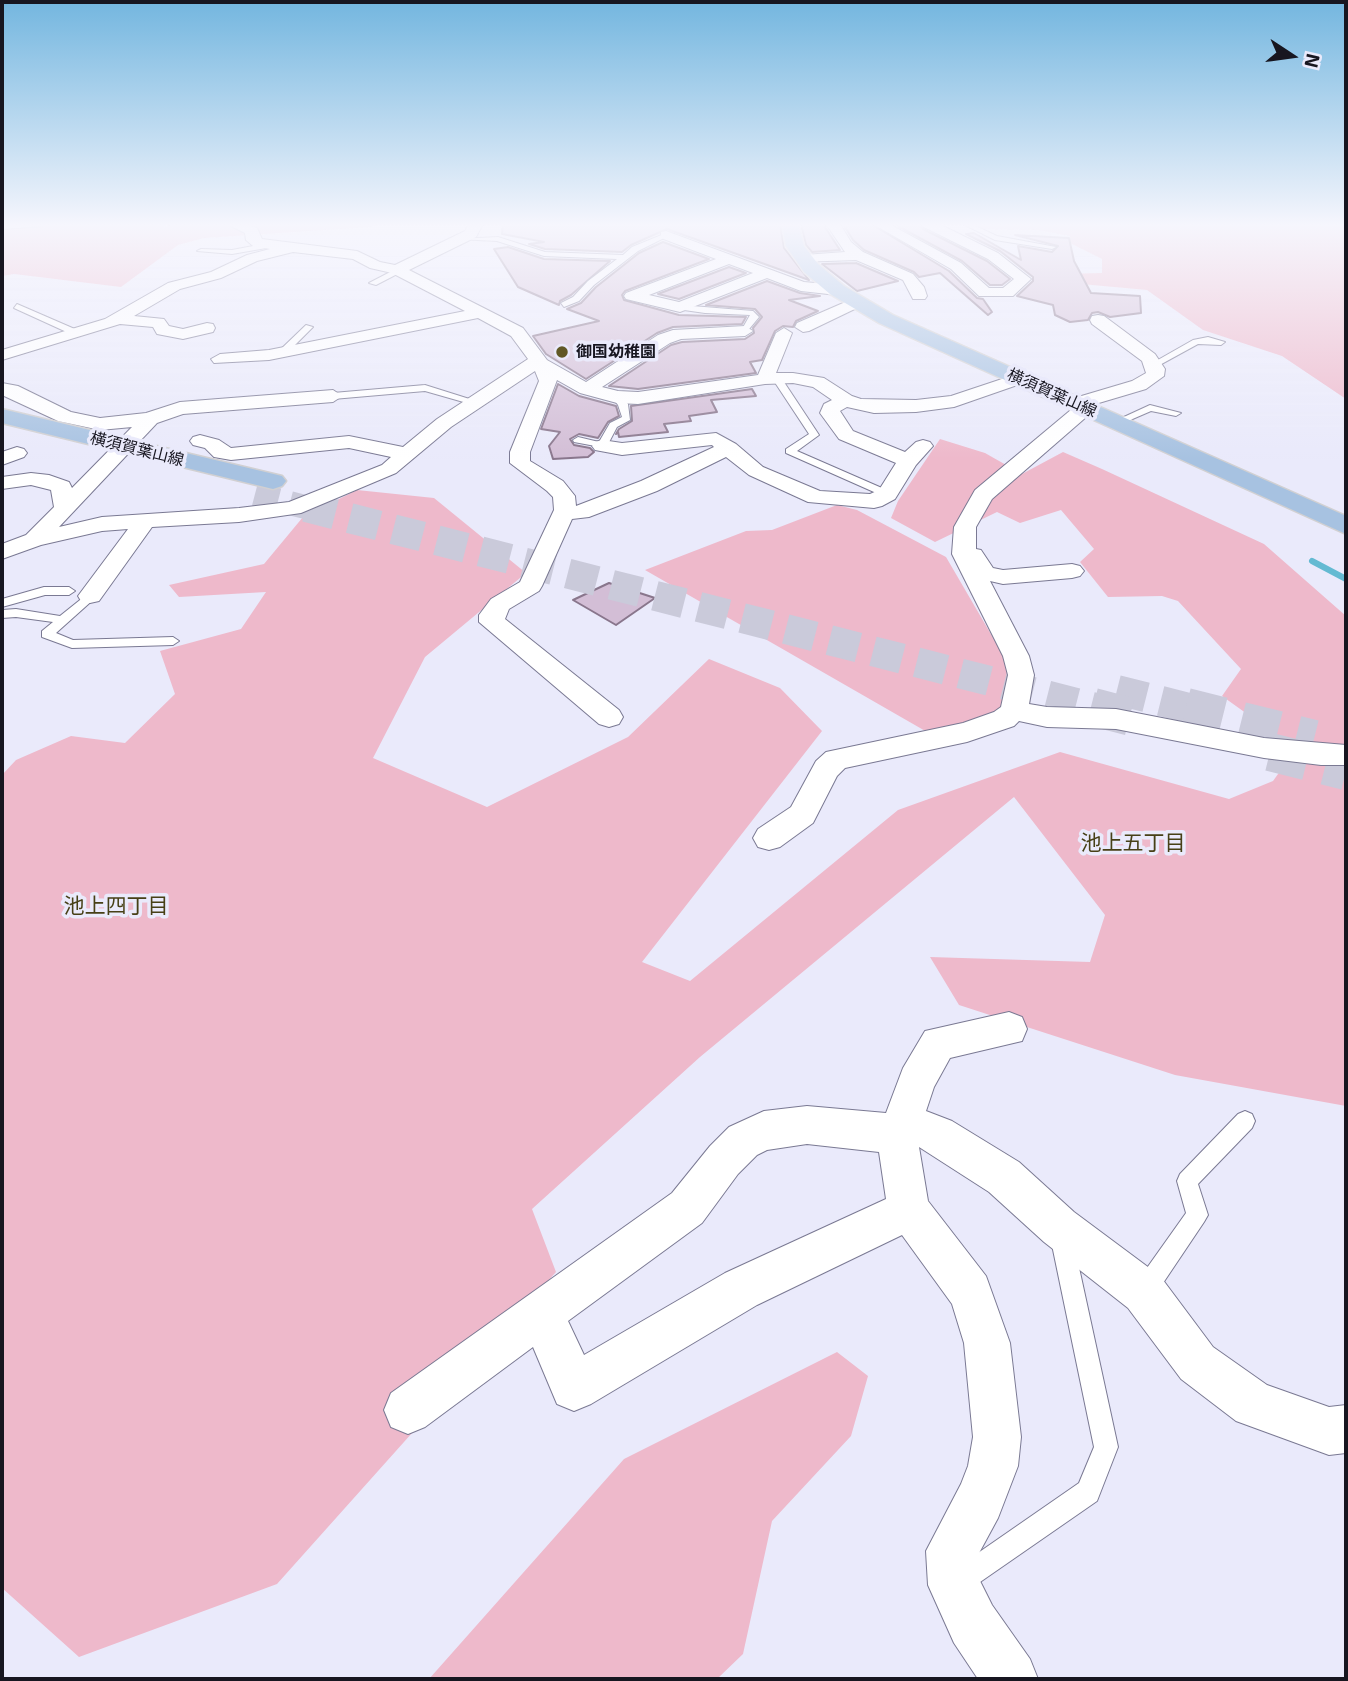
<!DOCTYPE html>
<meta charset="utf-8">
<style>
body{margin:0}
#map{position:relative;width:1348px;height:1681px;overflow:hidden;background:#eaeafb;font-family:"Exo 2",sans-serif}
canvas{display:block}
.frame{position:absolute;inset:0;border:4px solid #171620;pointer-events:none}
.north{position:absolute;left:1257px;top:21px;width:70px;height:70px;-webkit-text-stroke:5px #eaeafb;paint-order:stroke;rotate:103deg;font-size:19px;font-weight:700;line-height:28px;text-align:center;color:#171620}
.north::after{content:'';display:block;margin:auto;width:24px;height:32px;background:#171620;clip-path:polygon(50% 0,100% 100%,50% 72%,0 100%)}
</style>
<div id="map">
<canvas width="1348" height="1681"></canvas>
<div class="frame"></div>
<div class="north">N</div>
</div>
<script>
const ctx = document.querySelector('canvas').getContext('2d');
ctx.lineJoin = 'round';
function paint(path, color) { ctx.fillStyle = color; ctx.fill(path, 'evenodd'); }
const toPath = rows => new Path2D(rows.map(r => 'M' + r).join(''));
function trace(path, color, width, dash) { ctx.strokeStyle = color; ctx.lineWidth = width; ctx.lineCap = dash ? 'butt' : 'round'; ctx.setLineDash(dash || []); ctx.stroke(path); }
function write(font, color, halo, rows, align = 'center') {
  ctx.font = font + ' "Exo 2","Noto Sans JP",sans-serif'; ctx.lineWidth = 7; ctx.setLineDash([]); ctx.textBaseline = 'middle'; ctx.strokeStyle = halo; ctx.fillStyle = color; for (const [text, x, y, turn = 0] of rows) {
    ctx.save(); ctx.translate(x, y); ctx.rotate((+turn || 0) * Math.PI / 180); ctx.textAlign = isNaN(turn) ? turn : align; if (halo) ctx.strokeText(text, 0, 0); ctx.fillText(text, 0, 0); ctx.restore();
  }
}
paint(toPath([
 [2,224,163,224,164,227,175,224,378,224,370,227,204,238,178,245,121,287,14,274,2,276],
 [966,224,1346,224,1346,399,1282,356,1203,330,1147,290,1059,282,1059,274,1102,273,1102,259,1068,242,1070,236,1038,230,976,229],
 [940,439,985,453,1022,474,1063,452,1102,469,1264,544,1346,616,1346,1106,1175,1075,959,1005,930,957,1090,962,1105,915,1014,797,700,1057,532,1209,556,1272,277,1584,79,1657,2,1588,2,775,16,760,71,736,125,743,175,694,160,651,241,629,266,592,179,597,169,585,264,564,303,517,357,490,434,498,526,573,425,657,373,758,487,807,628,737,709,659,780,688,822,731,642,962,690,981,898,810,1060,752,1229,799,1273,781,1296,749,1222,696,1241,669,1178,601,1162,596,1108,597,1080,562,1094,549,1061,510,1020,523,997,512,935,542,891,518,898,501],
 [837,505,857,510,946,557,1013,672,1007,702,995,717,934,736,645,570,746,531,772,530],
 [837,1352,868,1376,851,1436,772,1521,743,1654,717,1679,429,1679,624,1459]
]), '#eeb9cb');
trace(toPath([
 [1312,561,1346,579]
]), '#64bad2', 6);
const building = toPath([
 [503,224,780,224,784,248,809,280,667,229,631,245,622,252,545,249,529,244,544,242,502,234,503,224],
 [801,224,823,224,840,250,812,252,806,245,801,224],
 [843,224,871,224,949,271,977,298,983,299,992,312,988,315,940,273,919,277,914,272,864,250,853,240,843,224],
 [894,224,919,224,923,229,987,261,1010,279,1002,285,990,285,962,261,894,224],
 [974,233,1021,260,1018,246,1052,252,1058,246,1015,235,1069,238,1074,261,1091,293,1140,296,1141,313,1110,317,1098,312,1092,313,1088,320,1070,322,1055,315,1053,305,1017,296,1033,281,1033,277,1000,251,966,234,974,233],
 [663,242,709,259,625,291,622,295,624,300,679,315,746,317,742,324,673,327,657,333,586,379,546,354,533,336,599,321,567,309,581,303,596,287,639,253,663,242],
 [508,247,544,259,610,261,571,295,560,301,559,305,518,287,494,249,508,247],
 [856,263,898,281,857,291,822,264,856,263],
 [729,267,746,273,679,299,658,294,729,267],
 [767,281,800,293,820,296,789,300,818,311,796,321,793,327,783,326,775,331,762,360,750,362,756,373,638,389,609,386,671,345,682,342,745,339,754,333,753,328,762,317,755,309,706,305,767,281],
 [558,384,579,396,616,406,619,416,608,422,598,438,579,434,570,439,574,445,590,448,594,452,588,457,553,459,549,446,560,432,541,429,558,384],
 [752,389,756,396,711,400,717,412,689,416,691,421,664,424,668,432,619,437,618,432,616,434,619,429,632,421,631,406,752,389],
 [609,583,655,598,616,625,573,600,609,583]
]);
paint(building, '#d3bed6');
trace(building, '#89768c', 2);
trace(toPath([
 [255,494,313,509]
]), '#cacada', 24, [24, 12]);
trace(toPath([
 [306,507,1100,709],
 [1117,690,1193,709]
]), '#cacada', 30, [30, 15]);
trace(toPath([
 [1093,707,1147,721],
 [1186,707,1314,739],
 [1270,752,1346,771]
]), '#cacada', 38, [38, 19]);
const lane = toPath([
 [46,224,43,226,2,229,2,225,46,224],
 [963,224,971,224,997,236,1056,247,1052,249,995,240,963,224],
 [664,234,670,235,638,251,594,285,579,301,564,307,561,303,573,297,588,281,617,259,544,256,497,241,458,239,498,237,545,252,623,255,632,247,664,234],
 [269,243,272,247,232,254,197,251,201,249,232,250,269,243],
 [396,269,403,271,376,285,369,283,396,269],
 [17,304,77,330,78,332,71,334,14,308,17,304],
 [680,305,753,311,759,317,745,334,741,331,750,315,705,313,677,309,680,305],
 [306,325,313,327,287,353,281,353,281,349,306,325],
 [1208,337,1225,342,1221,345,1198,344,1156,367,1149,365,1193,340,1208,337],
 [774,376,780,376,819,435,797,451,891,492,891,496,883,496,786,453,786,449,809,434,772,378,774,376],
 [425,385,479,402,474,405,425,391,333,399,328,396,333,393,425,385],
 [614,395,620,395,628,404,630,420,617,427,606,448,574,442,573,440,578,437,599,442,610,423,622,417,618,405,612,397,614,395],
 [1150,405,1181,413,1176,416,1151,411,1121,424,1113,422,1150,405],
 [44,587,69,587,75,591,69,595,45,595,2,607,2,599,44,587],
 [90,592,96,596,94,599,56,633,73,640,173,637,179,641,173,645,72,648,42,637,42,631,53,622,16,617,2,618,2,610,16,609,60,616,90,592],
 [1245,1111,1252,1114,1255,1121,1252,1128,1198,1184,1208,1215,1204,1222,1153,1298,1145,1301,1137,1298,1134,1290,1137,1282,1186,1213,1177,1181,1180,1174,1238,1114,1245,1111],
 [1062,1229,1070,1232,1073,1240,1118,1447,1097,1501,970,1589,961,1593,952,1589,948,1580,952,1571,1079,1483,1094,1447,1051,1240,1054,1232,1062,1229]
]);
const street = toPath([
 [227,224,245,224,257,228,262,239,357,251,380,262,395,265,465,231,469,224,483,224,476,237,409,270,523,328,547,360,586,382,658,335,673,330,745,326,753,331,745,336,681,339,670,343,602,387,618,391,638,392,758,375,776,333,784,328,792,333,776,373,793,373,824,378,852,396,861,399,916,400,951,396,1020,373,1029,378,1026,382,954,407,916,412,874,413,847,407,840,411,853,431,905,452,916,442,923,440,930,442,933,446,916,465,895,499,882,506,874,508,808,502,749,475,726,457,657,491,589,517,572,519,542,586,539,591,509,609,505,619,619,710,623,717,619,724,609,727,599,724,479,622,479,615,491,599,520,582,554,510,553,497,547,491,510,463,510,452,539,381,535,371,451,427,396,473,301,513,239,522,152,527,99,601,90,603,81,601,78,596,128,529,102,531,41,545,2,559,2,544,26,535,54,507,51,490,31,485,2,489,2,477,31,473,49,475,69,482,72,488,132,427,100,430,58,421,2,395,2,383,18,386,71,412,100,418,146,413,180,402,333,390,342,396,333,402,183,414,157,423,59,527,102,517,239,508,289,502,382,465,391,457,349,448,231,460,214,457,205,448,193,445,190,441,193,437,200,435,219,440,231,448,349,436,403,447,437,419,528,359,511,336,478,318,269,360,214,363,211,359,220,354,269,350,465,311,392,273,370,268,353,259,293,252,257,261,221,278,180,289,134,316,164,319,169,326,183,329,207,323,213,324,215,328,213,332,183,339,157,334,153,327,120,324,2,360,2,350,105,319,168,283,211,272,247,255,270,249,253,246,246,240,245,233,227,224],
 [557,380,580,393,617,403,638,404,765,384,793,383,813,387,832,400,824,404,820,413,839,439,896,463,879,490,870,494,820,491,763,467,736,444,716,433,622,443,602,440,595,442,592,446,595,450,622,455,712,445,714,447,641,481,576,506,575,496,563,481,530,461,530,452,557,380],
 [826,224,840,224,851,242,863,252,913,274,924,287,927,296,925,299,913,299,903,280,856,260,799,262,797,259,799,256,804,255,845,252,826,224],
 [873,224,889,224,961,263,989,288,1003,288,1014,279,988,259,924,227,922,224,939,224,998,253,1031,279,1013,296,979,296,951,269,873,224],
 [666,231,804,282,837,285,845,290,837,295,801,291,767,278,680,312,626,299,624,296,626,293,716,259,661,238,661,232,666,231],
 [729,264,753,273,679,302,649,295,729,264],
 [857,297,863,299,865,302,863,305,809,331,803,332,795,327,797,323,857,297],
 [1098,315,1104,316,1155,354,1165,369,1164,376,1146,389,1092,405,1095,408,1092,412,992,499,976,527,976,549,981,550,993,568,1003,570,1072,564,1080,566,1084,571,1080,576,1072,578,1003,584,990,581,1029,656,1034,675,1029,704,1047,707,1116,709,1264,738,1346,745,1346,765,1321,765,1264,758,1116,729,1047,727,1019,721,1014,726,967,742,845,768,837,776,813,823,780,847,769,850,758,847,753,838,758,829,791,807,816,761,826,752,963,723,994,712,1001,707,1008,675,1003,656,952,554,954,527,975,490,1072,409,1066,404,1068,400,1132,381,1146,373,1142,361,1092,324,1090,320,1092,316,1098,315],
 [17,447,24,449,27,453,24,457,2,465,2,452,17,447],
 [1009,1012,1022,1017,1027,1029,1022,1041,950,1058,934,1087,926,1111,952,1121,1019,1162,1074,1212,1160,1276,1213,1347,1267,1385,1329,1407,1346,1405,1346,1453,1329,1455,1236,1421,1181,1379,1128,1308,1044,1242,989,1192,919,1147,928,1201,986,1276,1010,1343,1021,1437,1018,1466,998,1518,978,1555,980,1581,992,1605,1030,1659,1038,1679,978,1679,954,1643,928,1585,926,1551,961,1484,968,1466,973,1437,964,1343,952,1304,902,1235,757,1305,591,1404,574,1411,557,1404,533,1347,425,1427,408,1434,391,1427,384,1410,391,1393,672,1193,710,1146,729,1127,764,1111,807,1106,886,1113,903,1068,925,1031,1009,1012],
 [807,1144,879,1152,886,1199,725,1273,584,1355,568,1321,702,1223,738,1174,757,1155,767,1150,807,1144]
]);
const primary = toPath([
 [782,224,798,224,804,246,818,264,844,286,893,315,1346,516,1346,534,879,323,830,294,804,272,786,246,782,224],
 [2,409,282,476,286,481,282,486,273,489,2,423,2,409]
]);
trace(lane, '#7a7993', 2);
trace(street, '#7a7993', 2);
trace(primary, '#d1d0d2', 3);
paint(lane, '#fff');
paint(street, '#fff');
paint(primary, '#a7c2e1');
const sky = ctx.createLinearGradient(0, 0, 0, 459);
sky.addColorStop(0, '#73b6df');
sky.addColorStop(0.49, '#f6f6fd');
sky.addColorStop(1, '#f6f6fd00');
ctx.fillStyle = sky;
ctx.fillRect(0, 0, 1348, 459);
for (const [x, y, r, color] of [
 [562,352,7,"#615825"]
]) { const dot = new Path2D(); dot.arc(x, y, r, 0, 2 * Math.PI); ctx.fillStyle = color; ctx.fill(dot); trace(dot, '#eaeafb', 2.5); }
write('bold 16px', '#171620', '#eaeafb', [
 ["御国幼稚園",576,352]
], 'left');
write('16px', '#171620', '#eaeafb', [
 ["横須賀葉山線",1052,393,24],
 ["横須賀葉山線",137,449,14]
]);
write('21px', '#474017', '#eaeafb', [
 ["池上五丁目",1133,843],
 ["池上四丁目",116,906]
]);
</script>
